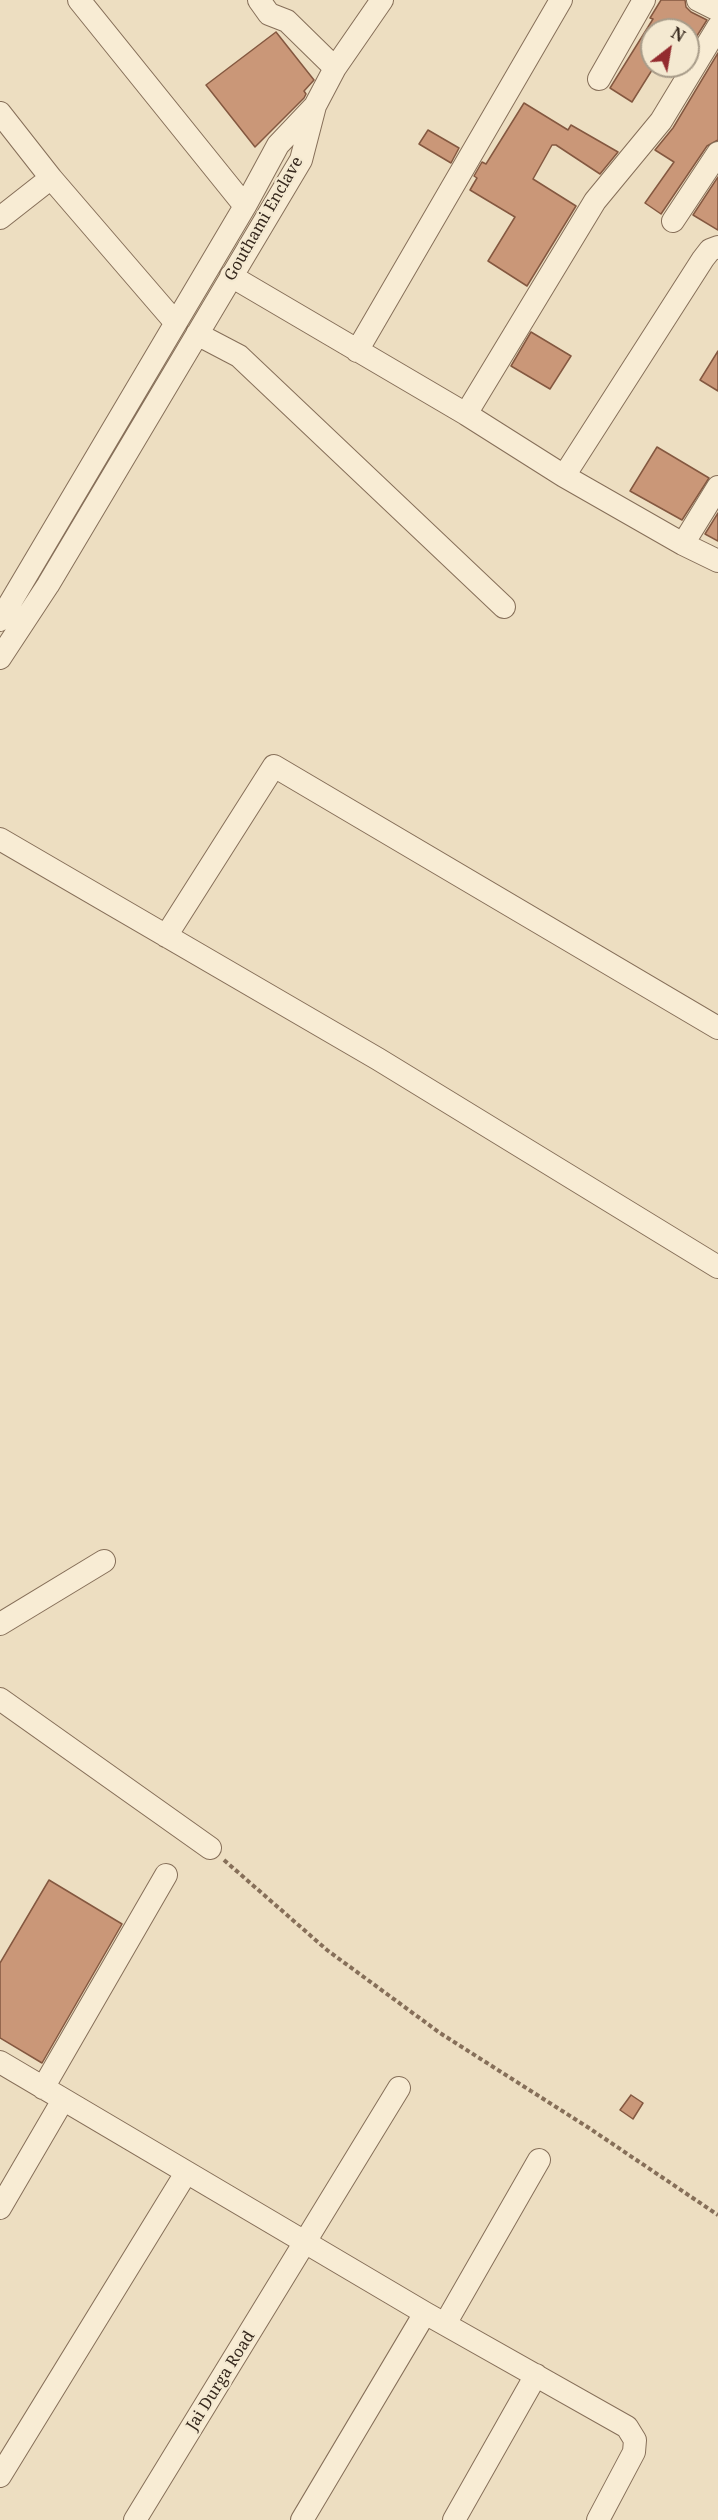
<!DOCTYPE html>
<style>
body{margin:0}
#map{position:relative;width:718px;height:2520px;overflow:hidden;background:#eddec1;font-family:"Noto Serif",serif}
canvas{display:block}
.north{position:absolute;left:640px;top:18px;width:60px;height:60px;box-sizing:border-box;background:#f4e9d1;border:2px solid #a89c89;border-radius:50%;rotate:31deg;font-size:16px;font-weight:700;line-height:24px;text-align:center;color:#36281d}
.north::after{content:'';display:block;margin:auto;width:21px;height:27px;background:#932b2f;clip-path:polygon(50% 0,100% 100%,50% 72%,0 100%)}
</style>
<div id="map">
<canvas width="718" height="2520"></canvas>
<div class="north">N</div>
</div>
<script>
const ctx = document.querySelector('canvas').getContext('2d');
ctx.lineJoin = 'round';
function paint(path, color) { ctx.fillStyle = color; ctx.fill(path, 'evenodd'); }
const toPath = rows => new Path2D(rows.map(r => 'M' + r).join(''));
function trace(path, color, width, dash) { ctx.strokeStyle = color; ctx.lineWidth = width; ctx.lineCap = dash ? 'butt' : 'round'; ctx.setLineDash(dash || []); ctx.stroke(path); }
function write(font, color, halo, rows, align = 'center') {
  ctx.font = font + ' "Noto Serif",serif'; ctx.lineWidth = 4.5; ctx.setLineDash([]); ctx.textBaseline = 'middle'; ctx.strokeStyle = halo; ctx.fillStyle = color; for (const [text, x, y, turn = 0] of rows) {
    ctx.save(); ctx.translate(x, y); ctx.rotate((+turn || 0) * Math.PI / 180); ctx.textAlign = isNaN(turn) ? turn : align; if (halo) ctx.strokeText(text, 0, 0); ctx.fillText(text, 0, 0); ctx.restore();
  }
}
const building = toPath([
 [661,0,685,0,686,7,691,12,707,20,688,50,688,30,652,30,652,70,632,102,610,88,653,19,650,18,661,0],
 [276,32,314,80,304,91,306,94,304,98,255,147,206,85,276,32],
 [718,53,718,140,707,146,661,214,645,203,674,162,655,150,673,128,718,53],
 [524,103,568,130,571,125,618,152,600,174,556,145,552,145,533,179,576,206,527,286,488,261,515,217,470,190,477,178,474,176,482,162,486,164,524,103],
 [428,130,459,148,451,163,419,144,428,130],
 [718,177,718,230,693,215,718,177],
 [531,332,571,356,550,389,511,366,531,332],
 [718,351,718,391,700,380,718,351],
 [657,447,709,478,682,520,630,491,657,447],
 [718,513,718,541,705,534,718,513],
 [49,1880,122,1924,42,2063,0,2038,0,1963,49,1880],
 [631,2095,643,2103,633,2119,620,2110,631,2095]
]);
paint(building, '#ca9778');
trace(building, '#845840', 1.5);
const minor = toPath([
 [79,0,245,206],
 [259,0,269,14,287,21,335,68],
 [698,0,718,10],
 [599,79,644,0],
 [0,113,51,178,175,322],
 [0,218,51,178],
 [673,221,718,153],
 [231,276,466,414,564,476,683,544,718,561],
 [197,334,239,356,504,607],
 [357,351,561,0],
 [466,414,595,201,661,121,718,27],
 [564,476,703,259,710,250,718,247],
 [683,544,718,487],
 [0,620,245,206,278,145,313,108],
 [0,658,48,585,301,160,315,106,335,68,382,0],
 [0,839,378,1059,718,1267],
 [166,936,274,766,718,1028],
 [0,1624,104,1561],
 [0,1699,210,1848],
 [0,2062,425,2313,627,2427,635,2440,634,2452,598,2520],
 [43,2088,166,1875],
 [0,2208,63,2100],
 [445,2324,539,2160],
 [0,2476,186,2173],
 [135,2520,399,2088],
 [302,2520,425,2313],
 [454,2520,536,2375]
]);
trace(minor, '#866f59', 24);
trace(toPath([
 [224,1860,327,1950,440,2033,589,2128,718,2215]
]), '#866f59', 4, [4.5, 3]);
trace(minor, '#f8ecd4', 22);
write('16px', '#36281d', '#f4e9d1', [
 ["Gouthami Enclave",264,219,-60],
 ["Jai Durga Road",221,2381,-58]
]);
</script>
